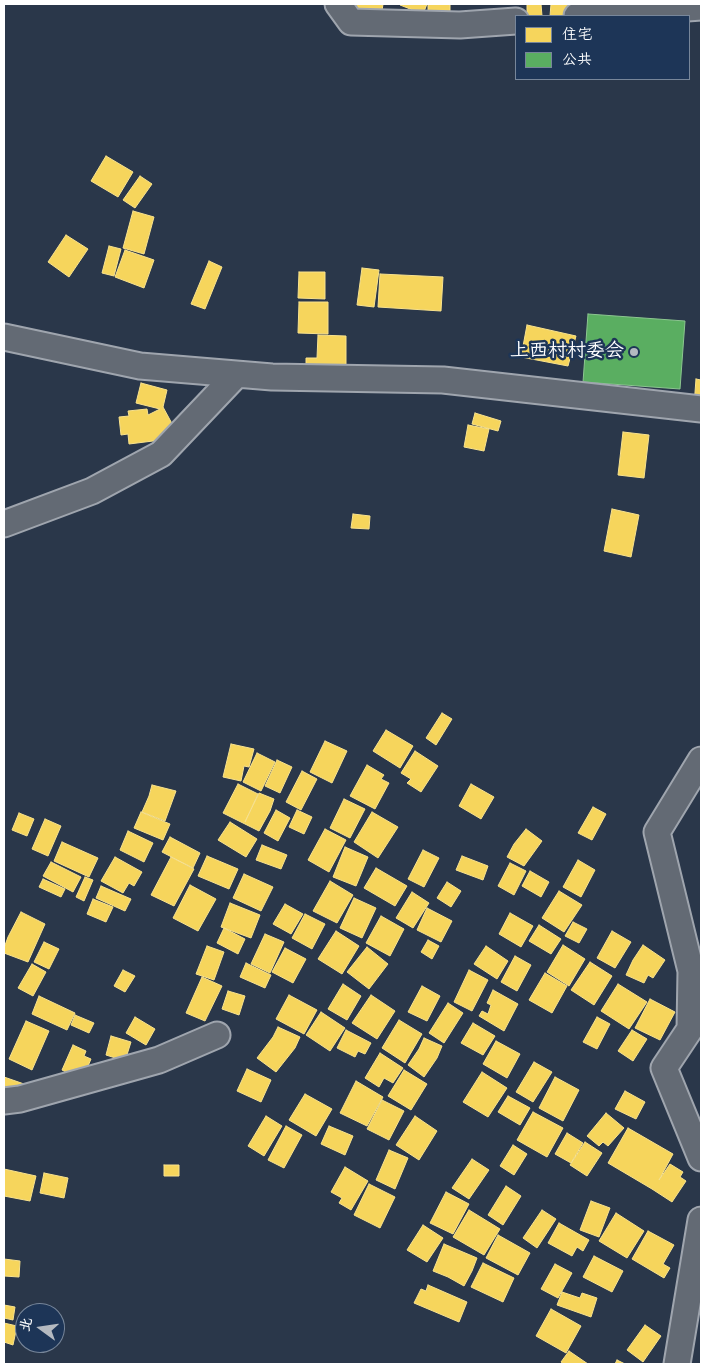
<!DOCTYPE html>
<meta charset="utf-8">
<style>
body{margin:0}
#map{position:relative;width:705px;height:1368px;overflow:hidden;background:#2a374a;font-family:"Architects Daughter","LXGW WenKai TC",sans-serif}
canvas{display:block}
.frame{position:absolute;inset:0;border:5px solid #fff;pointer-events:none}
.legend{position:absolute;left:515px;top:15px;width:175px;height:65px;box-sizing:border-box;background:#1d3557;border:1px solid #77869a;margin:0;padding:6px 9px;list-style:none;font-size:15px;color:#fff}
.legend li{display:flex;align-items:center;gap:10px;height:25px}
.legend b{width:25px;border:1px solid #77869a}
.north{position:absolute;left:15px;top:1303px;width:50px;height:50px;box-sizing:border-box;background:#1d3557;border:1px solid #77869a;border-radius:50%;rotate:284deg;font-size:14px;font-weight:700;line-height:20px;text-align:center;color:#fff}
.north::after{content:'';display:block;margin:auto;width:18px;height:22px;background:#b4b9c0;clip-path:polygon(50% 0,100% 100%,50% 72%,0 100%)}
</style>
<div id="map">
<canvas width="705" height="1368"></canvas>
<div class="frame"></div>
<ul class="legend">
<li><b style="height:14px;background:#f6d55c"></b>住宅</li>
<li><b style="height:14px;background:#5aae61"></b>公共</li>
</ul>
<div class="north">北</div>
</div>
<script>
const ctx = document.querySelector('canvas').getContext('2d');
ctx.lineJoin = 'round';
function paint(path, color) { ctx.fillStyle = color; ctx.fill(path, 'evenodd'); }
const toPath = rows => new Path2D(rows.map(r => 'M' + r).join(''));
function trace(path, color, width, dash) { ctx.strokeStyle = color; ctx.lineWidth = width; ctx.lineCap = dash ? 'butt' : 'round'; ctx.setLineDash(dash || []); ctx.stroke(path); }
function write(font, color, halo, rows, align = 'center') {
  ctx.font = font + ' "Architects Daughter","LXGW WenKai TC",sans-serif'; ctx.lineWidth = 5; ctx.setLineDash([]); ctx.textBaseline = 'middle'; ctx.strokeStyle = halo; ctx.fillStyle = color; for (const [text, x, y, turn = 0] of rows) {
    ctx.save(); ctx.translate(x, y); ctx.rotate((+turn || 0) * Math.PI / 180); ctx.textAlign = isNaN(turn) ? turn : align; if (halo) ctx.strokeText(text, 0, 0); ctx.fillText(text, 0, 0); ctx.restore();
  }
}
const homes = toPath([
 [347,4,383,4,382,11,346,8,347,4],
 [401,4,427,4,423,14,400,5,401,4],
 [428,4,450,4,450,24,428,25,428,4],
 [527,4,541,4,542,16,527,16,527,4],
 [551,4,569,4,568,16,550,16,551,4],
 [106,156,133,172,118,197,91,181,106,156],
 [140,176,152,184,135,208,123,200,140,176],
 [133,211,154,217,144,254,123,248,133,211],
 [66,235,88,249,69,277,48,262,66,235],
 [109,246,121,249,114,276,102,273,109,246],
 [125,250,154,260,144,288,115,277,125,250],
 [209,261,222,267,205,309,191,304,209,261],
 [362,268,379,270,374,307,357,305,362,268],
 [299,272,325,272,325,299,298,298,299,272],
 [380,274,443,277,441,311,378,307,380,274],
 [299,302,328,302,328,334,298,333,299,302],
 [643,324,679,329,677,350,640,344,643,324],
 [527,325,576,336,568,366,521,357,527,325],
 [318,335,346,336,346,367,306,366,306,358,317,358,318,335],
 [696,379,701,380,701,407,694,406,696,379],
 [141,383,167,390,163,407,176,431,161,440,129,444,128,434,121,435,119,417,129,416,128,411,147,409,148,415,160,409,136,403,141,383],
 [475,413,501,421,498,431,472,424,475,413],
 [468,425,489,429,484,451,464,447,468,425],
 [623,432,649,435,644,478,618,475,623,432],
 [612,509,639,515,631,557,604,551,612,509],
 [353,514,370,516,369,529,351,528,353,514],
 [442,713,452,719,436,745,426,738,442,713],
 [386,730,413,746,400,768,373,751,386,730],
 [325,741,347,751,332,783,310,772,325,741],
 [231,744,254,749,249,767,244,766,241,781,223,777,231,744],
 [415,751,438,766,421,792,407,783,411,779,401,773,415,751],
 [257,753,275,762,261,791,243,782,257,753],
 [277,760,292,767,280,793,265,786,277,760],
 [367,765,384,775,381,779,389,783,375,809,350,796,367,765],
 [302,771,317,779,301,810,286,802,302,771],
 [238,784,258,794,245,822,259,793,274,799,270,811,259,831,223,813,238,784],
 [471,784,494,797,481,819,459,806,471,784],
 [152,785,176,791,165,821,142,812,149,796,152,785],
 [344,799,365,809,350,838,330,828,344,799],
 [593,807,606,814,592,840,578,833,593,807],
 [276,810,290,818,278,841,264,833,276,810],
 [297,810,312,817,304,834,289,827,297,810],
 [141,812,170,824,163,840,134,828,141,812],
 [372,812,398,827,378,858,354,842,372,812],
 [19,813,34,819,27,836,12,830,19,813],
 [45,819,61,826,48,856,32,849,45,819],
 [230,822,257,839,246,857,218,840,230,822],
 [325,829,346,840,329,872,308,860,325,829],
 [526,829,542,841,524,866,507,857,514,844,526,829],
 [128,831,153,843,144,862,120,850,128,831],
 [170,837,200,853,193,868,162,852,170,837],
 [62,842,98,858,89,877,54,861,62,842],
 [262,845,287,855,281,869,256,860,262,845],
 [345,847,368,857,356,886,333,877,345,847],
 [423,850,439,858,424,887,408,879,423,850],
 [207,856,238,869,229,889,198,876,207,856],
 [462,856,488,866,483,880,456,870,462,856],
 [115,857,142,872,134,886,129,883,123,893,101,881,115,857],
 [171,857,194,869,174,906,151,895,171,857],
 [578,860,595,870,581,897,563,887,578,860],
 [51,862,81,877,73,892,43,876,51,862],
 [510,863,526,871,514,895,498,886,510,863],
 [376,868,407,886,395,906,364,888,376,868],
 [530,871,549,882,541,897,522,886,530,871],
 [244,874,273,887,261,911,233,898,244,874],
 [85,877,93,880,84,901,76,897,85,877],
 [43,879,65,889,61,897,39,887,43,879],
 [330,881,353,895,337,923,313,911,330,881],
 [447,882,461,891,451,907,437,898,447,882],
 [190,885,216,899,198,931,173,918,190,885],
 [101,886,131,899,125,911,96,898,101,886],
 [559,891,582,905,564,932,542,918,559,891],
 [412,892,429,903,413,928,396,918,412,892],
 [354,898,376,908,362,938,340,928,354,898],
 [93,899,113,907,106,922,87,914,93,899],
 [230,903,260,915,251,938,221,927,230,903],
 [285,904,303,914,291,934,273,924,285,904],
 [427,908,452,921,441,942,417,930,427,908],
 [21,912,45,924,28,962,4,953,4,948,8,937,21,912],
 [510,913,533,926,521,947,499,934,510,913],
 [305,914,325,924,312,949,292,938,305,914],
 [381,916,404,929,390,956,366,943,381,916],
 [573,922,587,929,579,943,565,936,573,922],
 [539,925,561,939,551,954,529,941,539,925],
 [224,928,245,939,238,954,217,943,224,928],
 [336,931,359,946,342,974,318,959,336,931],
 [612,931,631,942,615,968,597,958,612,931],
 [265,934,284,942,270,973,251,964,265,934],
 [428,940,439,946,432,959,421,952,428,940],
 [44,942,59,949,49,969,34,962,44,942],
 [563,945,585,959,569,986,547,972,563,945],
 [643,945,665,960,653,978,648,975,644,983,626,975,633,960,643,945],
 [207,946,224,952,214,980,196,974,207,946],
 [486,946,508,961,497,979,474,964,486,946],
 [367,947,388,964,369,989,347,972,367,947],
 [285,948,306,959,293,983,272,972,285,948],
 [515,956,531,965,517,991,501,982,515,956],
 [590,962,612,976,594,1005,571,990,590,962],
 [246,963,271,975,265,988,240,977,246,963],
 [32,964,46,972,33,996,18,988,32,964],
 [123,970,135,976,125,992,114,986,123,970],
 [469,970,488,980,472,1011,454,1002,469,970],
 [545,973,567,986,552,1013,529,1000,545,973],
 [202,977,222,986,205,1021,186,1013,202,977],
 [343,984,361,996,347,1020,328,1009,343,984],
 [618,984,647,1002,629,1029,601,1011,618,984],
 [422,986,440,996,427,1021,408,1012,422,986],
 [493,990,518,1004,504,1031,479,1016,482,1011,488,1014,491,1005,487,1003,493,990],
 [228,991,245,996,239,1015,222,1009,228,991],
 [289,995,317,1010,304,1034,276,1019,289,995],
 [371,995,395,1011,377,1039,352,1023,371,995],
 [39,996,75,1013,67,1030,32,1014,39,996],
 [650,999,675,1012,660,1040,635,1028,650,999],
 [448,1003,463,1013,444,1043,429,1033,448,1003],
 [321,1012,345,1028,330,1051,306,1035,321,1012],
 [75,1015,94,1023,89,1033,71,1025,75,1015],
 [135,1017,155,1029,146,1045,126,1033,135,1017],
 [597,1017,610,1024,597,1049,583,1042,597,1017],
 [399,1020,422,1034,405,1063,382,1048,399,1020],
 [26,1021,49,1031,32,1070,9,1059,26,1021],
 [473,1023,495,1036,483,1055,461,1043,473,1023],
 [278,1027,300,1037,295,1048,276,1072,257,1058,273,1037,278,1027],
 [346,1030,371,1043,365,1054,358,1051,355,1057,337,1048,346,1030],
 [632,1030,647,1039,633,1061,618,1051,632,1030],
 [111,1036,131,1042,125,1061,106,1055,111,1036],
 [424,1038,442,1046,437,1058,424,1077,408,1065,419,1049,424,1038],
 [496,1041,520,1054,507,1078,483,1064,496,1041],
 [73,1045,86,1051,84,1056,91,1059,82,1080,62,1070,73,1045],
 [380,1053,403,1068,393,1083,384,1078,379,1087,365,1078,380,1053],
 [534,1062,552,1072,533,1102,516,1092,534,1062],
 [247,1069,271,1080,261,1102,237,1091,247,1069],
 [404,1070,427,1084,411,1110,388,1096,404,1070],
 [482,1072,507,1088,488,1117,463,1102,482,1072],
 [4,1077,27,1085,4,1099,4,1077],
 [555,1077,579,1090,563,1121,539,1108,555,1077],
 [356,1081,383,1097,367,1126,340,1113,356,1081],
 [625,1091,645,1102,636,1119,615,1109,625,1091],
 [305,1094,332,1109,316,1136,289,1120,305,1094],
 [508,1096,530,1108,520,1125,498,1112,508,1096],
 [382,1100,404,1111,389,1140,367,1129,382,1100],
 [533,1112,563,1128,547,1157,517,1140,533,1112],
 [606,1113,624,1128,608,1146,603,1142,599,1146,587,1136,606,1113],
 [266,1116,282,1126,264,1156,248,1146,266,1116],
 [415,1116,437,1131,419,1160,396,1145,415,1116],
 [286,1126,302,1135,284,1168,268,1160,286,1126],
 [329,1126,353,1136,345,1155,321,1144,329,1126],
 [628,1128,673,1154,659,1180,670,1164,683,1172,680,1177,686,1181,672,1202,652,1189,608,1163,628,1128],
 [567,1133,583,1143,571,1163,555,1154,567,1133],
 [585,1142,602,1153,587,1176,570,1165,585,1142],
 [513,1145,527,1154,514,1175,500,1166,513,1145],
 [389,1150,408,1158,395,1189,376,1180,389,1150],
 [472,1159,489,1170,469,1199,452,1188,472,1159],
 [164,1165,179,1165,179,1176,164,1176,164,1165],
 [345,1167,368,1181,351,1210,339,1203,342,1198,331,1192,345,1167],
 [4,1169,36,1176,30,1201,4,1196,4,1169],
 [44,1173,68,1178,64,1198,40,1193,44,1173],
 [369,1184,395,1197,380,1228,354,1215,369,1184],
 [506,1186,521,1196,503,1225,488,1215,506,1186],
 [446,1192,469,1204,453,1234,430,1223,446,1192],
 [591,1201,610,1208,599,1237,580,1230,591,1201],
 [469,1210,500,1229,484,1255,453,1237,469,1210],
 [542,1210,556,1219,537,1248,523,1238,542,1210],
 [616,1213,644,1231,627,1258,599,1241,616,1213],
 [559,1223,589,1240,583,1251,577,1247,572,1256,548,1243,559,1223],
 [423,1225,443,1238,427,1262,407,1250,423,1225],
 [648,1231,674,1245,663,1264,670,1268,664,1278,632,1259,648,1231],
 [498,1235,530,1253,518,1275,486,1258,498,1235],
 [444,1244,477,1258,472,1271,464,1286,448,1277,433,1271,444,1244],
 [594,1256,623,1271,612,1292,583,1277,594,1256],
 [4,1259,20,1261,19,1277,4,1276,4,1259],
 [483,1263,514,1278,503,1302,471,1287,483,1263],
 [555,1264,572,1273,558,1298,541,1289,555,1264],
 [428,1285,467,1302,459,1322,414,1303,421,1289,426,1291,428,1285],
 [562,1292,580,1298,582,1293,597,1298,591,1317,557,1305,562,1292],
 [4,1305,15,1307,13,1320,4,1318,4,1305],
 [551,1309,581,1326,566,1353,536,1336,551,1309],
 [4,1323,17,1326,13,1345,4,1342,4,1323],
 [645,1325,661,1336,643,1362,627,1350,645,1325],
 [569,1351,588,1364,564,1364,561,1362,569,1351],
 [617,1360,625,1364,615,1364,617,1360]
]);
paint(homes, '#f6d55c');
trace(homes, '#f9e28d', 1);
const public = toPath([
 [588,314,685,321,680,389,583,382,588,314]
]);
paint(public, '#5aae61');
trace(public, '#8cc690', 1);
const minor = toPath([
 [338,4,351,22,460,25,516,21],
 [577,16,701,7],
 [4,337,140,366,272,377,443,380,701,409],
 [4,524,92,491,161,454,237,374],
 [701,760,657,832,691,971,690,1029,664,1068,701,1158],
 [4,1101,20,1099,159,1060,217,1035],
 [677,1364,701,1220]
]);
trace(minor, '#9fa5ae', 29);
trace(minor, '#636a74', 25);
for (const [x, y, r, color] of [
 [634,352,5,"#b4b9c0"]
]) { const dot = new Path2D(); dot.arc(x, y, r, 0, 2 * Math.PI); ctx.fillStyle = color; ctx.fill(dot); trace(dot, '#1d3557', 2); }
write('19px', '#fff', '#1d3557', [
 ["上西村村委会",624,352]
], 'right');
</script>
